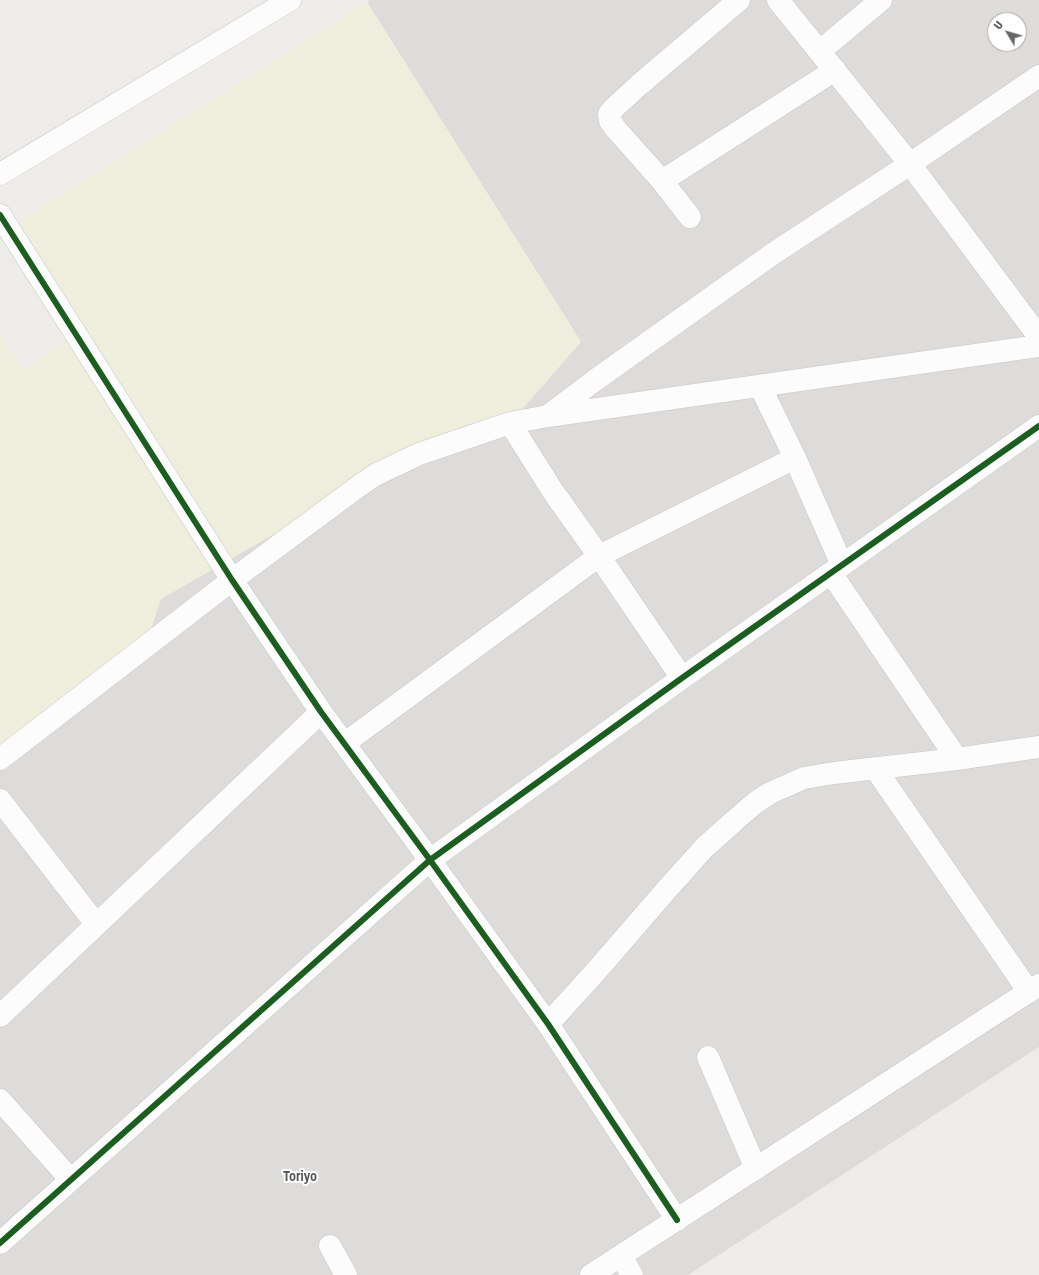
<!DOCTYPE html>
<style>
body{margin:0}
#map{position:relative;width:1039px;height:1275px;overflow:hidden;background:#eeece9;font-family:"Archivo Narrow",sans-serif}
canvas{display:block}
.north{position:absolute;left:987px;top:12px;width:40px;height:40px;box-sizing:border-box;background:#fff;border:1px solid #a6a6a6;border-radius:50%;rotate:308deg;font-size:11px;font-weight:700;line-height:16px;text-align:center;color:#202020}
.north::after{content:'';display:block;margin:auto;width:14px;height:18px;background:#686766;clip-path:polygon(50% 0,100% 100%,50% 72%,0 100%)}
</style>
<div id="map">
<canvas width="1039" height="1275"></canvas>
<div class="north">U</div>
</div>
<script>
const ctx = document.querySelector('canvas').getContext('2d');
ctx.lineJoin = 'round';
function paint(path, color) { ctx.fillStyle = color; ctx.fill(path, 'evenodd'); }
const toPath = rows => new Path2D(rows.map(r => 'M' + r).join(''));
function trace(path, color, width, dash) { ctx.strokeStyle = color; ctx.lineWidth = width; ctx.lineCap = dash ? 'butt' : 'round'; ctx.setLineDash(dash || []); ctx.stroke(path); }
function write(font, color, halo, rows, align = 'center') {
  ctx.font = font + ' "Archivo Narrow",sans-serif'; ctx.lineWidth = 4; ctx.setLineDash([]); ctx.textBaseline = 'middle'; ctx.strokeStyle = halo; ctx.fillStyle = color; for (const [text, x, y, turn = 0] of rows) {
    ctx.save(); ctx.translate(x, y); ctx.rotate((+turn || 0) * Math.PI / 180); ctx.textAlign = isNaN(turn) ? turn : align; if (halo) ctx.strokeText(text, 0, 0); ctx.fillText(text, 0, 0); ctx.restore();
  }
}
paint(toPath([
 [370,0,1039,0,1039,1047,688,1275,0,1275,0,749,147,640,161,599,328,503,581,342,367,2],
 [995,20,1019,20,1019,44,995,44]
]), '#dddcda');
paint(toPath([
 [367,2,581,342,521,411,328,503,161,599,147,640,0,749,0,334,24,370,69,338,19,221]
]), '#efeedc');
const minor = toPath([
 [778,0,910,164,1039,337],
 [820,51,881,0],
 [0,174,290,0],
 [662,181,835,70],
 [0,215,232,580,321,712,430,860,548,1024,677,1220],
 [690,217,662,181,615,128,610,121,609,114,614,108,639,85,739,0],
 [760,386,795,458,842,565],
 [549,415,594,381,774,253,910,164,1039,76],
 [510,423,552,490,599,556,682,678],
 [831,573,957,759],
 [345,743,599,556,795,458],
 [0,759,232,580,359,486,375,475,419,454,510,423,548,416,1039,346],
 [875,768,1029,992],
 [0,800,96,924],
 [0,1016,321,712],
 [548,1024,598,969,668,888,704,848,734,821,755,803,770,793,804,778,834,773,957,759,1039,747],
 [708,1057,756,1169],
 [0,1100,71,1180],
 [0,1243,430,860,682,678,1039,426],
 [330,1246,346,1275],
 [621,1256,632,1275],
 [591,1275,1039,985]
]);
trace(minor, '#c7c6c5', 23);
trace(minor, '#fcfcfc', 22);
trace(toPath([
 [0,215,232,580,321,712,430,860,548,1024,677,1220],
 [0,1243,430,860,682,678,1039,426]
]), '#1b5e20', 6);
write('bold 14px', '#535353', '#fff', [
 ["Toriyo",300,1177]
]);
</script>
